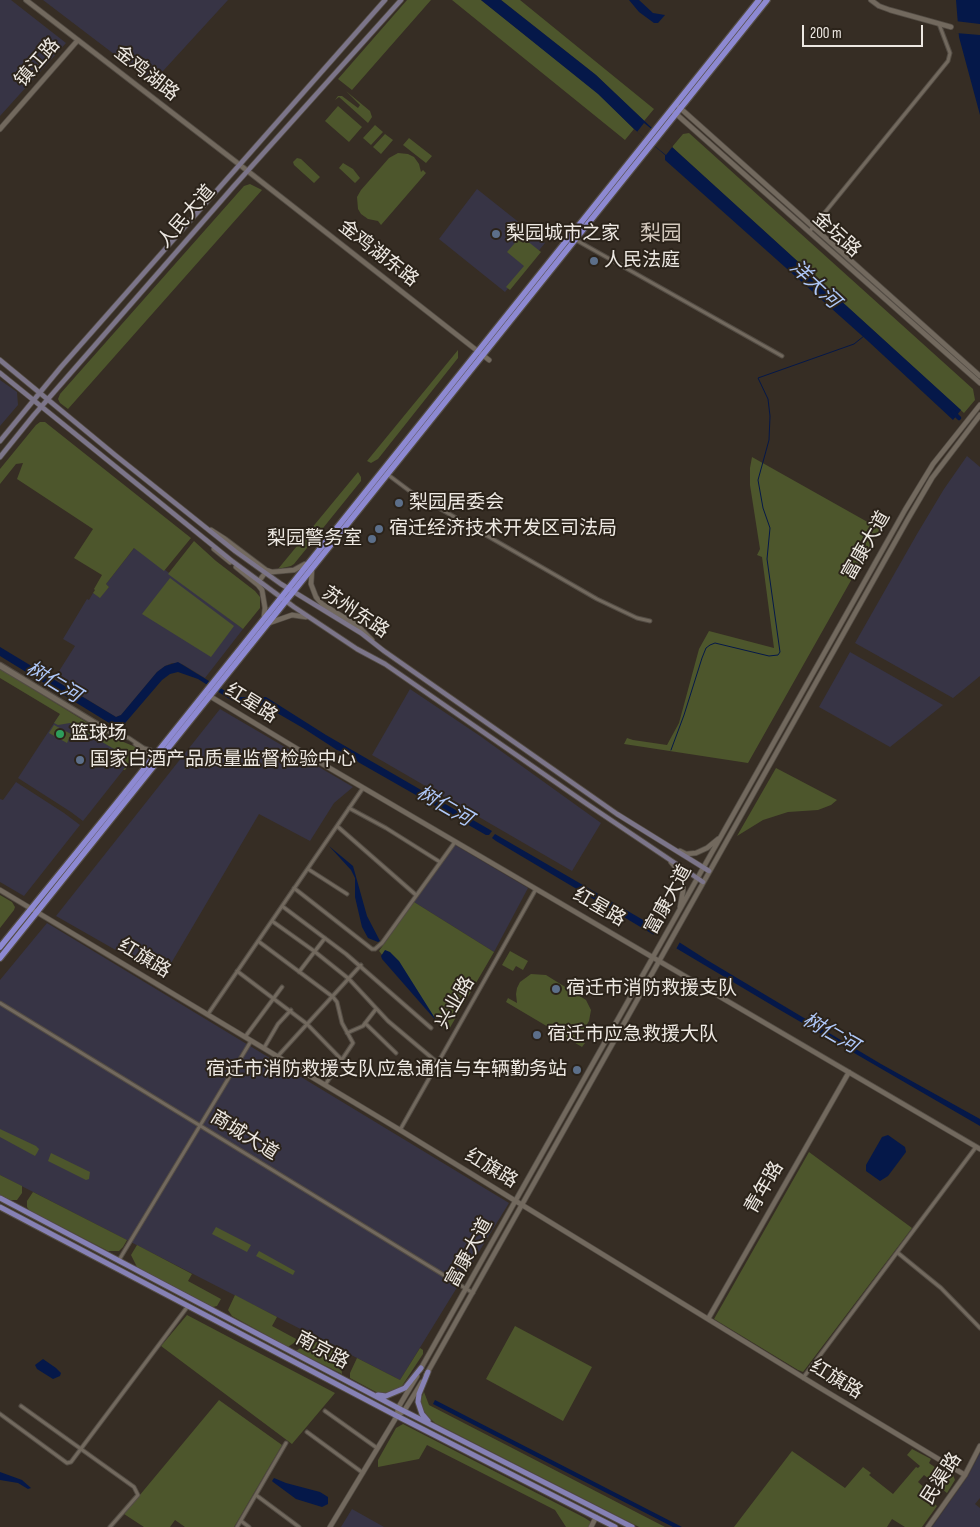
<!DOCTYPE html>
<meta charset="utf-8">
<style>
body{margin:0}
#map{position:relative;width:980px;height:1527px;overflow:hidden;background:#362d24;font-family:"Sofia Sans Condensed",sans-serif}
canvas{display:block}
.scale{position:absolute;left:802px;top:25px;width:121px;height:22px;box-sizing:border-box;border:2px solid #ede8e2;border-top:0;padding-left:6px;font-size:15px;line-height:18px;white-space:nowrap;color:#ede8e2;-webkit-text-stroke:4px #2b231a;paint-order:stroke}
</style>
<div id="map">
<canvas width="980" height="1527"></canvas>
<div class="scale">200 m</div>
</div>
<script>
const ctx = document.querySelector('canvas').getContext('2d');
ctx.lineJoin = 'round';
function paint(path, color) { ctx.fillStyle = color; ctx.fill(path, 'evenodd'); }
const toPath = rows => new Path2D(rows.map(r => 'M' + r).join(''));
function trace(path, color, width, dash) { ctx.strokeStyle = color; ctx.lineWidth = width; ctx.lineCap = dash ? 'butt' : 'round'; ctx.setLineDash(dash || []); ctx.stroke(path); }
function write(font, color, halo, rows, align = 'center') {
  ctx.font = font + ' "Sofia Sans Condensed","Noto Sans SC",sans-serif'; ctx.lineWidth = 4; ctx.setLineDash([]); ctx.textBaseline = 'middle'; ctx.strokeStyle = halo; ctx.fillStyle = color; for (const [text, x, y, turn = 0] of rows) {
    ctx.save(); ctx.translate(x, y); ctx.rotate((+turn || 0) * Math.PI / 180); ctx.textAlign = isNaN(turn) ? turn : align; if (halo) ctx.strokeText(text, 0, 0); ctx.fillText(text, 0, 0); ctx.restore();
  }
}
paint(toPath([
 [0,0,11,0,66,43,0,116],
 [43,0,228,0,152,83],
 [477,189,545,243,505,292,439,239],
 [0,380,17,392,18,405,0,426],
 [967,456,980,467,980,676,953,698,855,643,917,534,944,489],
 [135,547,243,629,205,678,182,664,172,663,165,666,157,672,121,715,116,717,54,679,75,646,63,639,87,599,89,600,93,593,100,597,109,587,106,584],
 [850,652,943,705,890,747,819,707],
 [410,689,480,736,601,823,572,871,372,755],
 [220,709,353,787,334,803,310,841,259,814,163,977,56,916],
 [60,714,132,759,83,821,71,812,18,778],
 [16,782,64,813,80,825,24,896,0,882,0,799,3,800],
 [455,845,528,888,494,952,414,902],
 [47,923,509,1203,400,1380,0,1175,0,980],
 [980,1453,980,1498,975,1504,980,1508,980,1527,932,1527,968,1476],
 [352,1509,384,1527,341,1527]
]), '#373445');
paint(toPath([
 [407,0,431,0,352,90,338,79],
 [452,0,481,0,598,93,634,129,625,140],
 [501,0,520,0,654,109,644,121,596,75],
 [346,91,370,111,372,117,368,123,339,97,335,100,338,96,342,96,358,108,360,105],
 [338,106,362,127,349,142,325,121],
 [375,125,383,132,371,145,363,138],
 [689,133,973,389,975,400,964,413,672,147,683,134],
 [385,134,393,140,381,154,373,147],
 [409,138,432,156,426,163,403,145],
 [398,153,408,154,414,157,419,164,421,172,423,170,426,173,381,225,378,221,368,219,361,214,358,209,357,197,361,190,389,158],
 [297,158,301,159,320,177,314,183,294,165,293,162],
 [343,163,353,169,360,178,355,183,339,168],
 [250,184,262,190,68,409,60,403,58,399,60,394,244,186],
 [521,236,541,252,510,290,506,287,524,266,507,252],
 [458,350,458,358,378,459,371,463,367,461],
 [40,422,45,422,50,426,191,538,164,571,134,548,106,584,109,587,100,598,93,593,95,590,94,589,102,575,74,558,93,529,17,479,23,463,16,464,0,484,0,469,36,425],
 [752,457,880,529,748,763,624,744,627,738,633,740,667,745,679,723,699,649,709,631,774,648,762,557,757,555,760,549,750,485,750,468],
 [358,472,361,477,361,481,294,564,291,566,278,569],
 [194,541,216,561,255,591,260,597,260,608,243,629,168,574],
 [170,578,234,626,211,657,142,614],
 [0,669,109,736,138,748,139,754,125,770,123,770,128,764,115,757,114,749,70,723,58,725,54,723,60,714,0,678],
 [54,725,71,734,67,743,49,733],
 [776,768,837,800,831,805,818,810,788,812,763,820,737,836],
 [0,895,12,902,15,907,14,910,0,928],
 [414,902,494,952,448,1031,438,1023,379,951],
 [510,951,528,961,523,970,516,966,513,971,502,965],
 [531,974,546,975,586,1000,591,1010,589,1021,583,1031,573,1035,585,1043,582,1047,506,1002,508,998,517,1003,516,994,517,988,520,982],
 [0,1129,36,1146,39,1149,37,1153,35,1156,0,1137],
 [809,1152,912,1228,803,1372,798,1370,714,1319],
 [51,1153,90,1172,89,1179,86,1180,48,1161],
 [0,1175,22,1186,22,1193,17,1200,10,1200,0,1195],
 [33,1192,127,1240,123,1247,119,1251,108,1251,29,1210,27,1207,27,1201],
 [216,1227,251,1245,247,1252,212,1234],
 [137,1245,192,1274,188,1281,221,1299,217,1306,213,1307,137,1267,131,1255],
 [259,1251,295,1271,293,1275,256,1256],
 [235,1295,277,1317,272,1326,298,1340,288,1347,232,1316,228,1310],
 [187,1315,335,1393,292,1444,161,1346],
 [515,1326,592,1367,563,1421,486,1379],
 [317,1342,338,1353,341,1361,342,1374,296,1351,305,1345],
 [420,1348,423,1350,423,1354,400,1389,389,1393,376,1392,350,1378,350,1373,357,1358,400,1380],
 [424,1392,429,1405,665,1527,639,1527,435,1423,425,1414,420,1401],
 [219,1400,282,1445,234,1527,185,1527,175,1520,170,1527,144,1527,124,1514],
 [403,1424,585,1518,591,1522,589,1527,566,1527,555,1510,427,1445,419,1459,378,1467,378,1460,396,1428],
 [912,1449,931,1459,929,1463,950,1478,953,1475,955,1480,947,1493,924,1475,918,1482,928,1491,924,1496,937,1506,922,1527,905,1527,892,1519,887,1527,734,1527,792,1451,845,1488,863,1467,871,1473,869,1475,893,1494,916,1467,918,1468,920,1466,907,1455]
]), '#4d562c');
paint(toPath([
 [481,0,501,0,596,75,672,147,961,410,953,420,869,342,665,160,665,155,634,129,598,94],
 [629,0,639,0,653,13,665,15,658,23,654,23,639,12],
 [956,0,980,0,980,115,959,37],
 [0,647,116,717,121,715,157,672,165,666,178,662,235,697,266,697,326,735,492,831,489,835,486,835,358,762,352,755,337,750,303,728,265,706,247,705,231,700,198,679,178,672,170,674,162,680,120,729,119,729,0,656],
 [495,834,657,928,707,960,881,1064,980,1119,980,1126,780,1010,496,841,492,838],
 [329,846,353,866,367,916,380,941,378,942,368,938,362,927,355,897,355,878,351,870],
 [385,950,390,952,399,961,438,1023,382,959,381,956],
 [888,1135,905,1147,906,1152,888,1176,880,1181,866,1171,866,1165,882,1137],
 [43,1359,56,1368,61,1373,60,1376,53,1379,37,1369,35,1365],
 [435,1400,682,1527,673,1527,433,1404],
 [0,1472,22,1480,31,1488,28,1489,18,1483,0,1480],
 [274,1478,286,1483,320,1492,328,1497,328,1504,322,1507,296,1499,273,1482,272,1481]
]), '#051849');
paint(toPath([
 [955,21,980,24,980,35,956,33],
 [644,123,673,146,666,155,637,132],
 [659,926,681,940,675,951,652,937]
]), '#362d24');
trace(toPath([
 [671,750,684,715,702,658,706,648,710,645,715,643,769,656,778,655,780,652,767,559,770,528,763,508,758,480,769,440,770,416,768,399,758,378,854,344,864,336]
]), '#051849', 1);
trace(toPath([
 [953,412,959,418]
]), '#051849', 4.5);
const minor = toPath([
 [809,232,948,61,950,53,939,24],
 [576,240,782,356],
 [387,474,411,492,597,599,637,618,650,621],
 [0,664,115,734,129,738,144,748,157,752],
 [0,667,117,737],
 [135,744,153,758],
 [349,808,386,828,440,862],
 [337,826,416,895],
 [308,869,347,894],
 [294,888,372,949,375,949,382,943,455,842],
 [282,906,346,954,431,1028],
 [272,921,314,951,349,979,388,1021,438,1063],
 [258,941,333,997,337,1002,342,1023,353,1043,325,1085],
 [237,971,307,1024,342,1060],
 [299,972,325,938],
 [0,1003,473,1293],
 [208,1014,363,788],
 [365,1023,396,1053],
 [347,1033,363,1026,376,1009],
 [245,1037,282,987],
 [264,1048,278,1024,291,1010],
 [277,1057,361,965],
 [400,1130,536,889],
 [898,1253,941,1288,980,1328],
 [119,1260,251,1041],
 [803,1378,976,1147],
 [21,1406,134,1487,138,1495,110,1527],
 [325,1411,377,1448],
 [0,1414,67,1463,71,1462,188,1306],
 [307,1432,363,1473],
 [256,1495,299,1527],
 [241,1521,249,1527],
 [237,1527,286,1443]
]);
const tertiary = toPath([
 [26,0,240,165,489,360],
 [871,0,879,6,890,10,951,27],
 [679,107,980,376],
 [674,112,980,383],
 [0,129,78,40],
 [211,530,225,539,266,570,272,572,294,570,305,564],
 [214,549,230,562],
 [236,567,258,585,262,590,265,608,264,616],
 [312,569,311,584,316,597,322,604,358,626,372,640],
 [259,581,265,573],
 [269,623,292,615,306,617],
 [208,695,309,756,980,1149],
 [680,851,686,854,696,853,707,848,718,839],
 [671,862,677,869,683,879,683,891,680,907],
 [0,890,400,1130,817,1386,965,1475],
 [708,1319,849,1072],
 [420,1370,905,510,933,464,980,405],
 [426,1375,908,519,932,478,980,415],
 [397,1416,404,1411,422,1382],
 [330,1527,397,1416,398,1408,417,1376],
 [591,1527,596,1517],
 [928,1527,965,1475,980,1446]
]);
const secondary = toPath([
 [0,360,115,455,235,551,281,584,361,633,384,651,617,814,709,871],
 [0,373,232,561,294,607,357,649,385,664,587,804,703,882],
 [0,441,61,367,385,0],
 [0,457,34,415,234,186,401,0]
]);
const primary = toPath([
 [0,1198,398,1408,632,1527],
 [0,1207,397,1416,615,1527],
 [428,1372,419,1394,418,1402,422,1414,428,1421],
 [378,1395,386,1396,405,1388,421,1368]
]);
const trunk = toPath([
 [0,947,116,804,759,0],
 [0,958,767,0]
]);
trace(minor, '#534c44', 5);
trace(tertiary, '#534c44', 6);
trace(secondary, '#534c44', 6);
trace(primary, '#534c44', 7);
trace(trunk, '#534c44', 8);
trace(minor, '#72695e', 3);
trace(tertiary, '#72695e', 4.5);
trace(secondary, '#7c758a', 4.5);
trace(primary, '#8681b5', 5);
trace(trunk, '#8d89d2', 5.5);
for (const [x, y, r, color] of [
 [496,234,5,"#5c6f8a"],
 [594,261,5,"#5c6f8a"],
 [399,503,5,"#5c6f8a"],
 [379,529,5,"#5c6f8a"],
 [372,539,5,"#5c6f8a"],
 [60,734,5,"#2e9e5b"],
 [80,760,5,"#5c6f8a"],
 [556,989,5,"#5c6f8a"],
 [537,1035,5,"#5c6f8a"],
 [577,1070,5,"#5c6f8a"]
]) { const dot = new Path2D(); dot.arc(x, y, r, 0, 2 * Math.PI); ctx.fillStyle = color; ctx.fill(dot); trace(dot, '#2b231a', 2); }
write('19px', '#ede8e2', '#2b231a', [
 ["镇江路",38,63,-49],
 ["金鸡湖路",146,74,38],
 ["人民大道",187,217,-49],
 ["金坛路",836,235,42],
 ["金鸡湖东路",378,254,38],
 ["富康大道",867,546,-60],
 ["苏州东路",355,613,34],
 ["红星路",251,704,32],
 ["富康大道",669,900,-61],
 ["红星路",599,908,30],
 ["红旗路",144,959,31],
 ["兴业路",456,1003,-60],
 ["商城大道",244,1136,32],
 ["红旗路",491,1169,31],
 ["青年路",765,1188,-60],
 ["富康大道",470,1253,-61],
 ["南京路",322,1351,28],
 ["红旗路",836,1380,31],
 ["民渠路",942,1479,-57]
]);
write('19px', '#ede8e2', '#2b231a', [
 ["梨园城市之家",506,234],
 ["人民法庭",604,261],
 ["梨园居委会",409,503],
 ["宿迁经济技术开发区司法局",389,529],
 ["梨园警务室",362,539,"right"],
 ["篮球场",70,734],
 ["国家白酒产品质量监督检验中心",90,760],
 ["宿迁市消防救援支队",566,989],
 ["宿迁市应急救援大队",547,1035],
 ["宿迁市消防救援支队应急通信与车辆勤务站",567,1070,"right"]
], 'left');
write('italic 20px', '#afc8f9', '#2b231a', [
 ["洋大河",814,285,43],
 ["树仁河",53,683,31],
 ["树仁河",444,807,30],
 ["树仁河",830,1034,30]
]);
write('21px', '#d2c7bb', '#2b231a', [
 ["梨园",661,235]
]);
</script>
